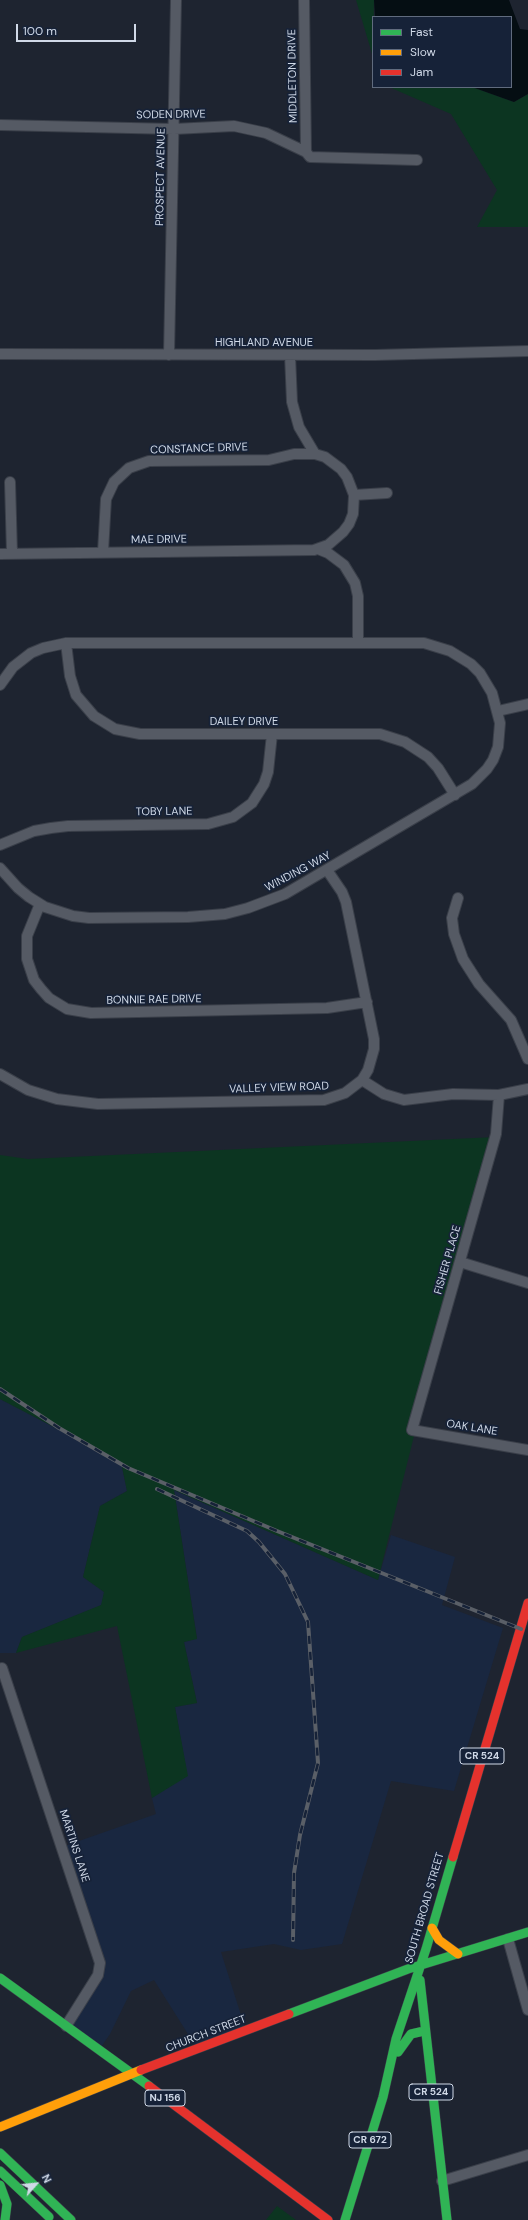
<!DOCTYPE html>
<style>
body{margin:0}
#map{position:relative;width:528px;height:2220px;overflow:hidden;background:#1e2430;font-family:"DM Sans",sans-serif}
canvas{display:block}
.legend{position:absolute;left:372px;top:16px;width:140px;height:72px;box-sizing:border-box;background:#162238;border:1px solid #606b7e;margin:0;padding:5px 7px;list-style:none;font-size:12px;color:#d0d9e7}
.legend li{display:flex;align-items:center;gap:8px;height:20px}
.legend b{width:20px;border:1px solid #606b7e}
.north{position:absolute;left:16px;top:2164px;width:40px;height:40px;-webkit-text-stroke:3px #162238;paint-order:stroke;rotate:63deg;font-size:11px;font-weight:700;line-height:16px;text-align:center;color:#d0d9e7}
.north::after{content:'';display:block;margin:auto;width:14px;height:18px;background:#d0d9e7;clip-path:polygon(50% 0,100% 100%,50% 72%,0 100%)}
.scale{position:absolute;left:16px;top:24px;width:120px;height:18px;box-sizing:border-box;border:2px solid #d0d9e7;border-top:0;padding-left:5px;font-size:12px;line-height:14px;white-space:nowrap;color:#d0d9e7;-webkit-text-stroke:3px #162238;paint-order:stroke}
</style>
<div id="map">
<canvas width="528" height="2220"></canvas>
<ul class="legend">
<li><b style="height:5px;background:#30b455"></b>Fast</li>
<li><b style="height:5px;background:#ff9f0a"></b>Slow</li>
<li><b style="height:5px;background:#e5322d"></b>Jam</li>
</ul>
<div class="north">N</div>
<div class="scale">100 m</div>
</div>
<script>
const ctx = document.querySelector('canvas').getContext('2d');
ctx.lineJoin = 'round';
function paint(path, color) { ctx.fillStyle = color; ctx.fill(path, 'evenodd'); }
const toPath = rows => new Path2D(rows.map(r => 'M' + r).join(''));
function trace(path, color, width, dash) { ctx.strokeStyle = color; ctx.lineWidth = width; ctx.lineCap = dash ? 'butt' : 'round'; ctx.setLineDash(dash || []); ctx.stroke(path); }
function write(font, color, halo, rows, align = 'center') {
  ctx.font = font + ' "DM Sans",sans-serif'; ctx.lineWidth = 3.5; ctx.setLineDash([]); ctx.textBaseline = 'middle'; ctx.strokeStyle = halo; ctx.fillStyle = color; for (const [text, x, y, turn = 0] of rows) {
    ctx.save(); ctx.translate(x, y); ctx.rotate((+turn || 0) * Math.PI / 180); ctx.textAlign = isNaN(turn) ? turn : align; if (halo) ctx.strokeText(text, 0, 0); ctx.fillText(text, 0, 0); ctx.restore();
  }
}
paint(toPath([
 [0,1399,121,1462,127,1491,100,1506,83,1577,104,1592,102,1605,22,1637,16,1653,0,1653],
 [174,1490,378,1580,391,1535,455,1557,442,1605,503,1628,454,1791,391,1781,342,1944,301,1950,274,1944,221,1952,246,2031,198,2050,154,1980,131,1991,110,2034,99,2050,66,2026,98,1975,62,1847,156,1814,152,1798,187,1775,175,1707,197,1703,184,1642,197,1638]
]), '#192740');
paint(toPath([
 [356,0,374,0,373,57],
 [389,87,472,87,514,102,528,94,528,227,477,227,497,190,451,114],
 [496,1137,428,1380,378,1580,174,1490,197,1639,184,1642,197,1703,175,1707,188,1776,152,1798,117,1626,16,1653,22,1637,101,1605,104,1592,83,1577,100,1506,127,1491,121,1462,0,1399,0,1155,28,1159],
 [277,2206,296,2220,266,2220]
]), '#0c3521');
paint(toPath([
 [374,0,509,0,520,29,528,30,528,94,514,102,472,87,511,87,511,17,375,17]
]), '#050e13');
const street = toPath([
 [304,0,306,152],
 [0,125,174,129,234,126,266,133,306,152,310,157,417,160],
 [0,354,375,355,528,351],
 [169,355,176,0],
 [10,482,12,554],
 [354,495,387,493],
 [318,549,328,553,344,565,355,583,358,596,358,642],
 [103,552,106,499,114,482,129,468,149,461,269,460,294,454,315,454],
 [0,554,314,550,328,545,343,532,349,524,353,514,354,495,347,477,341,469,325,457,315,454,299,427,292,402,290,355],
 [66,643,70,676,76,695,94,716,115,729,140,734,380,734,405,742,428,757,438,768,455,795],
 [0,685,13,667,31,653,43,648,66,643,424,643,450,651,471,664,480,673,492,693,500,723,498,747,493,760,487,769,472,784,285,894,248,908,225,914,188,917,89,918,73,916,45,907,29,897,18,888,0,868],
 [498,711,528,704],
 [0,845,34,831,51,828,68,826,208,824,233,817,252,803,264,784,268,772,272,734],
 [458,898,452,918,454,934,463,959,479,984,511,1020,528,1059],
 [40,904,27,936,27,959,34,980,41,989,49,998,67,1009,91,1013,327,1008,367,1002],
 [0,1074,28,1090,57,1099,98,1104,324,1100,345,1093,362,1080,368,1070,374,1049,374,1039,346,902,342,892,327,870],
 [362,1080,384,1094,404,1100,453,1094,499,1095,528,1089],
 [499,1095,496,1134,412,1430,528,1450],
 [460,1262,528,1283],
 [2,1668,100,1963,98,1975,66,2026],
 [508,1939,528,2010],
 [442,2181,528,2155]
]);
const fast = toPath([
 [0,1978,149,2086],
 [420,1980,447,2220],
 [289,2014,408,1969,528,1932],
 [398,2052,411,2034,424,2031],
 [0,2153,71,2220],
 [0,2171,49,2217],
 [0,2185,7,2204,5,2220],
 [345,2220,383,2097,396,2039,426,1949,453,1857]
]);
const slow = toPath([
 [432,1928,439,1940,458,1954],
 [0,2127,141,2070]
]);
const jam = toPath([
 [453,1857,528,1603],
 [141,2070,289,2014],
 [149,2086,328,2220]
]);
trace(street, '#3a3f49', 12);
trace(fast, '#3a3f49', 10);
trace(slow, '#3a3f49', 10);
trace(jam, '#3a3f49', 10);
trace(street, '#555a64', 10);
trace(fast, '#30b455', 9);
trace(slow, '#ff9f0a', 9);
trace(jam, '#e5322d', 9);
const rail = toPath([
 [0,1389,59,1428,128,1468,277,1531,521,1629],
 [157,1489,247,1531,259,1542,285,1574,308,1622,318,1763,300,1835,294,1873,293,1940]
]);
trace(rail, '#5a5f67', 4);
trace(rail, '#162238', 2.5, [8]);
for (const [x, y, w] of [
 [482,1756,44],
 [431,2092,44],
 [165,2098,40],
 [370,2140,42]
]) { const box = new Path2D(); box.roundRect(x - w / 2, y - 8, w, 16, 3); ctx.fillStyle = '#162238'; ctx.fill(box); trace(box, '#d0d9e7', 1); }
write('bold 10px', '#d0d9e7', null, [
 ["CR 524",482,1756],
 ["CR 524",431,2092],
 ["NJ 156",165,2098],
 ["CR 672",370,2140]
]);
write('11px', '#d0d9e7', '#162238', [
 ["MIDDLETON DRIVE",293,76,-91],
 ["SODEN DRIVE",171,115,-1],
 ["PROSPECT AVENUE",161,177,-89],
 ["HIGHLAND AVENUE",264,343],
 ["CONSTANCE DRIVE",199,449,-2],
 ["MAE DRIVE",159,540,-1],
 ["DAILEY DRIVE",244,722],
 ["TOBY LANE",164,812,-1],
 ["WINDING WAY",298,872,-28],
 ["BONNIE RAE DRIVE",154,1000,-1],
 ["VALLEY VIEW ROAD",279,1088,-2],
 ["FISHER PLACE",448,1260,-74],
 ["OAK LANE",472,1428,9],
 ["MARTINS LANE",74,1846,72],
 ["SOUTH BROAD STREET",425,1908,-74],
 ["CHURCH STREET",206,2034,-21]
]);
</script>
